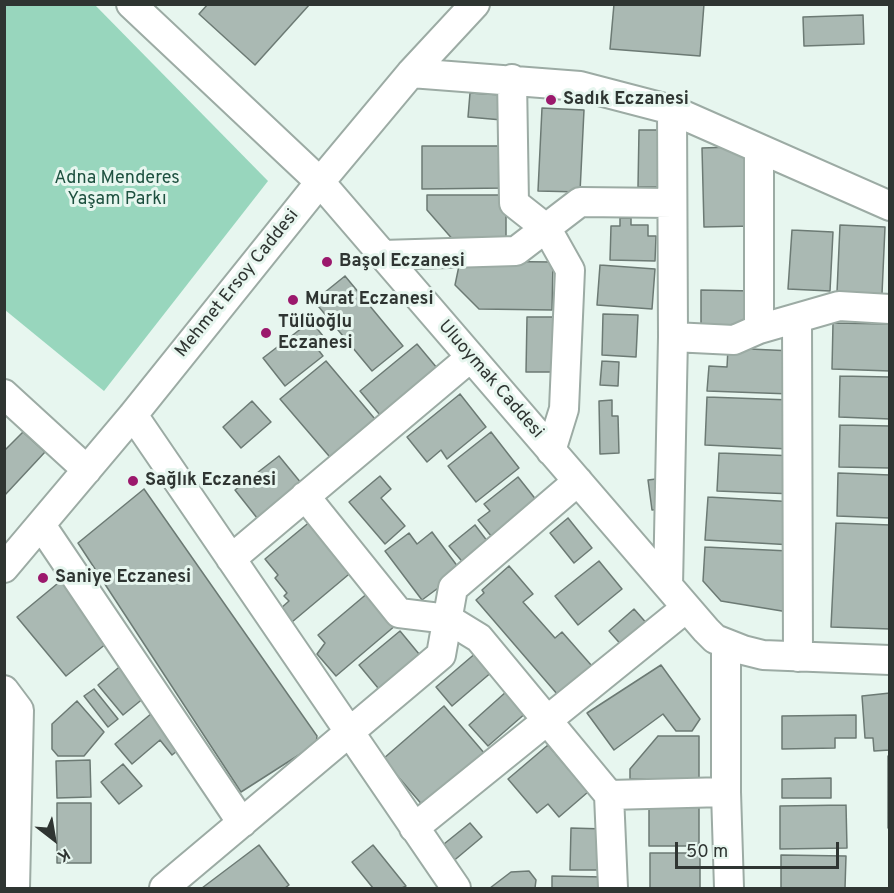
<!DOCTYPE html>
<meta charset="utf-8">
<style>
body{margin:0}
#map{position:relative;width:894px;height:893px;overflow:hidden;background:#e7f6ef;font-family:Overpass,sans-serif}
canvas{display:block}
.frame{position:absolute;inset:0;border:6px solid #2f3532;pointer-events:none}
.north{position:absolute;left:24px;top:809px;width:60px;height:60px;-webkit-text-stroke:4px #e7f6ef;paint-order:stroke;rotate:149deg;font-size:16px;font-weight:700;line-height:24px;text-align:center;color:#2f3532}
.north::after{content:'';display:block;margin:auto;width:21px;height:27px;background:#2f3532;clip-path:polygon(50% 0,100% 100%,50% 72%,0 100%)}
.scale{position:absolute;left:675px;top:842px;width:164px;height:27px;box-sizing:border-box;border:3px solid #2f3532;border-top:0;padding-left:8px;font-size:18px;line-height:21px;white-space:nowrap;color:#2f3532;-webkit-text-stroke:4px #e7f6ef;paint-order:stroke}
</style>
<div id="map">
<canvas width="894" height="893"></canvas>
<div class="frame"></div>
<div class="north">K</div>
<div class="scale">50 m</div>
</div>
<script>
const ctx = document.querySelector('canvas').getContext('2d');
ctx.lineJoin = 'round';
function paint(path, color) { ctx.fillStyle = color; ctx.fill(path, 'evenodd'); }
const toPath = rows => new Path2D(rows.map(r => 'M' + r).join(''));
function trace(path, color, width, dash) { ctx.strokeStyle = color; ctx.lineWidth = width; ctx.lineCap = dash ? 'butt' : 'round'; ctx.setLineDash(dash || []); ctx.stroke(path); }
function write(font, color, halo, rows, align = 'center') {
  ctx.font = font + ' Overpass,sans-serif'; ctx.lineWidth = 6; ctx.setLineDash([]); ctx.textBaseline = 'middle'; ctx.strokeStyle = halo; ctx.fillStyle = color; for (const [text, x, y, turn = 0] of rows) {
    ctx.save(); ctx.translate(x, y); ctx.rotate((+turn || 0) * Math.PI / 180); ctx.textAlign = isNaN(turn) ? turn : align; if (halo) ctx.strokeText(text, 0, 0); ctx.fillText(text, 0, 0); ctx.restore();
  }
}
paint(toPath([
 [4,5,95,5,268,181,104,391,5,310]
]), '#98d6bd');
const building = toPath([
 [208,4,310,4,255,65,199,14,208,4],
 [614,4,704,4,700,56,610,49,614,4],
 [863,15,864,44,804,46,803,17,863,15],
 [470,93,504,95,502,120,468,117,470,93],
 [542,108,584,110,580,192,538,191,542,108],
 [639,130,671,130,671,187,638,187,639,130],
 [422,146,507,146,506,188,422,189,422,146],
 [731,147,752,155,754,226,704,227,702,148,731,147],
 [427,195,506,195,506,242,455,242,427,210,427,195],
 [620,218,631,218,631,225,648,225,648,236,656,236,655,261,610,260,611,226,620,226,620,218],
 [840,225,885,227,882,294,837,292,840,225],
 [792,230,833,232,830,291,788,289,792,230],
 [460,261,553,262,552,310,479,309,455,285,460,261],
 [600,265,655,269,652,309,597,305,600,265],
 [345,276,403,346,372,371,314,301,345,276],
 [701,290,753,291,753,330,701,329,701,290],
 [603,314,638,315,636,357,602,355,603,314],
 [527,317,557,317,557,372,526,372,527,317],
 [311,321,323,336,313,343,323,356,285,386,263,358,311,321],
 [833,323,890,324,890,371,832,369,833,323],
 [417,344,442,374,385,421,360,391,417,344],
 [728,348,793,351,791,394,707,391,709,366,727,367,728,348],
 [326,361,380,425,335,463,280,399,326,361],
 [602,361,619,362,618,386,600,385,602,361],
 [840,376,890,377,890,419,839,417,840,376],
 [460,394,486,427,447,459,441,450,427,462,407,437,460,394],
 [707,397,791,400,789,449,705,445,707,397],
 [612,400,612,416,618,416,619,453,600,454,599,401,612,400],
 [252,401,271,422,241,448,223,427,252,401],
 [840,425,890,426,890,468,839,467,840,425],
 [23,432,45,452,4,496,4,451,23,432],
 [491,432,519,468,476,502,448,466,491,432],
 [719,453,796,456,795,494,717,491,719,453],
 [279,456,306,489,261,523,235,490,279,456],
 [838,473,890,475,890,518,837,516,838,473],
 [380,476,391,489,381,498,405,526,385,544,349,502,380,476],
 [518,477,541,506,496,542,478,520,490,511,484,504,518,477],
 [664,478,669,508,652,510,648,480,664,478],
 [144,489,317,736,316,744,241,792,78,543,144,489],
 [708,497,796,502,793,545,705,540,708,497],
 [568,518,592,548,574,563,550,533,568,518],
 [312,520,354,570,292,622,280,609,289,601,284,596,287,593,275,578,278,575,265,559,312,520],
 [836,523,890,525,890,629,831,627,836,523],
 [475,525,491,546,466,566,449,546,475,525],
 [432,532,461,571,422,600,385,551,409,533,417,544,432,532],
 [705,547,789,551,788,612,721,601,703,581,705,547],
 [599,561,622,589,578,625,555,596,599,561],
 [509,566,533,594,523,602,555,638,562,632,599,674,558,695,476,600,484,593,482,590,509,566],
 [63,579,112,639,66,676,17,617,63,579],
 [369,592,396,625,336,676,317,654,325,643,318,635,369,592],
 [634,609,649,626,624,648,609,631,634,609],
 [400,631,424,660,383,694,359,665,400,631],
 [484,646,500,665,452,706,436,687,484,646],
 [124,663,150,693,123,715,98,685,124,663],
 [661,665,700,719,692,731,676,731,663,714,614,750,587,713,661,665],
 [516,683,535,705,488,746,469,725,516,683],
 [94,689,118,719,108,727,84,696,94,689],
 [890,693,890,750,874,751,873,738,865,738,862,696,890,693],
 [77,701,104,732,84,756,58,756,52,749,52,724,77,701],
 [444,706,485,754,424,807,383,759,444,706],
 [158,708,187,743,172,755,160,740,132,764,115,744,158,708],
 [856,715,856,738,835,738,835,748,782,749,782,716,856,715],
 [658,736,699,736,699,779,630,779,630,769,658,736],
 [548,745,588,792,559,817,548,804,537,813,508,779,548,745],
 [888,756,890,756,890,828,888,828,888,756],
 [90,760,91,797,57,798,56,761,90,760],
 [123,764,142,786,119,804,101,782,123,764],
 [831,778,831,798,782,798,782,779,831,778],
 [57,803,91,803,91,863,57,863,57,803],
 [846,805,847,848,780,849,780,806,846,805],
 [649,807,699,807,699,846,649,846,649,807],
 [470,823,482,837,451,863,439,848,470,823],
 [571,828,605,829,604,870,570,870,571,828],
 [259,845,289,885,285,888,202,888,259,845],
 [373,845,406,886,402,888,373,888,352,862,373,845],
 [650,853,700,853,700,888,650,888,650,853],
 [781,855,846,856,845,888,781,888,781,855],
 [529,871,536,880,535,888,490,888,511,872,529,871],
 [552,876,604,877,604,888,552,888,552,876]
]);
paint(building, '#aab9b3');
trace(building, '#6c7a74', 1.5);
const minor = toPath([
 [131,4,320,182,706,630,715,639,743,650,763,655,890,660],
 [411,73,580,86,672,110,890,206],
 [512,79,514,203,547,229,570,270,564,409,551,451],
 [759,149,759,329],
 [382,255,516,251,580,202,672,203],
 [797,319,798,657],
 [673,337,734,340,759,329,839,306,890,309],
 [4,394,87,470],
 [133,415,456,888],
 [305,496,399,613,448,619,479,638,609,795,726,792],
 [41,525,242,823],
 [231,559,471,357],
 [4,568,133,415,320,182,411,73,475,4],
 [668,586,673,337,672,110],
 [726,644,726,792,729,888],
 [4,690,19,710,15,888],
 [609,795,613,888],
 [414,828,686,608],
 [164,888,441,655,453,588,578,481]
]);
trace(minor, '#9caba4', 32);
trace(minor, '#fff', 28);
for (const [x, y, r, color] of [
 [551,100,6,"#9b186c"],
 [327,262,6,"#9b186c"],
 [293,300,6,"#9b186c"],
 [266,333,6,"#9b186c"],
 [133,481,6,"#9b186c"],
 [43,578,6,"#9b186c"]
]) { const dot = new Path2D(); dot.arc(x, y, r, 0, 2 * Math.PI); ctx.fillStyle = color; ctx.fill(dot); trace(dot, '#e7f6ef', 2); }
write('bold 18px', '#2f3532', '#e7f6ef', [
 ["Sadık Eczanesi",563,100],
 ["Başol Eczanesi",339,262],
 ["Murat Eczanesi",305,300],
 ["Tülüoğlu",278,323],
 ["Eczanesi",278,344],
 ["Sağlık Eczanesi",145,481],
 ["Saniye Eczanesi",55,578]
], 'left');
write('18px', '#1d503f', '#e7f6ef', [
 ["Adna Menderes",117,179],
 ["Yaşam Parkı",117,200]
]);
write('18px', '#2f3532', '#e7f6ef', [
 ["Mehmet Ersoy Caddesi",238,284,-51],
 ["Uluoymak Caddesi",490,380,49]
]);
</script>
